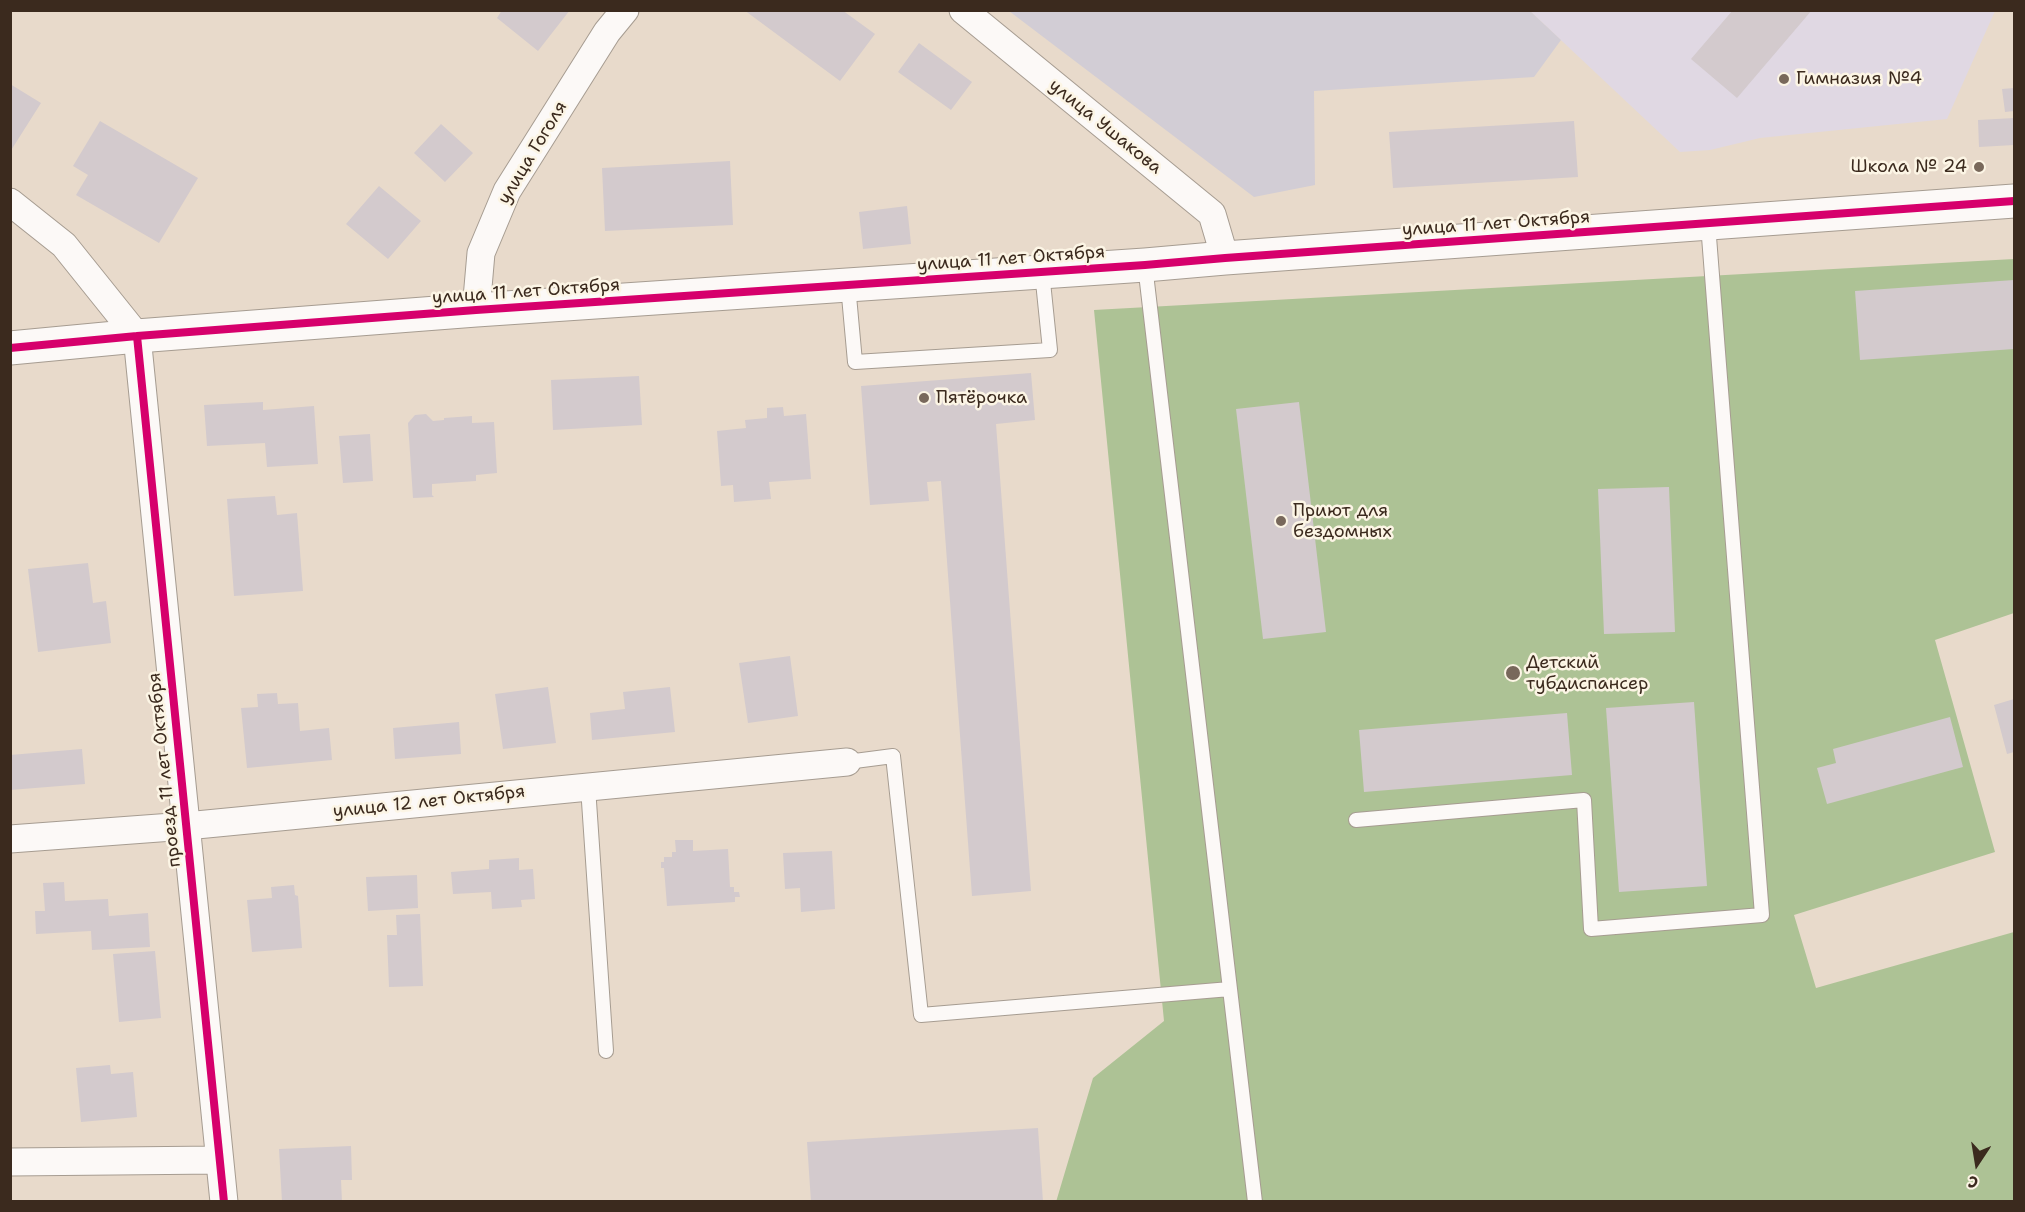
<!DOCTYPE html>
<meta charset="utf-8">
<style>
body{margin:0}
#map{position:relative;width:2025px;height:1212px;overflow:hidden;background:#e8dacb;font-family:"Shantell Sans",sans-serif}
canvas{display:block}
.frame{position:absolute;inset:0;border:12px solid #3b2a1e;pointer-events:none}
.north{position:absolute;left:1947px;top:1134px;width:60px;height:60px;-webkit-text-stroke:4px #fcf5e5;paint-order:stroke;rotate:192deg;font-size:16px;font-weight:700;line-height:24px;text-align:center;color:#3b2a1e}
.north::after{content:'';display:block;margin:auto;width:21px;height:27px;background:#3b2a1e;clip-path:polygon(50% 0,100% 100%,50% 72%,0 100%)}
</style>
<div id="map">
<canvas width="2025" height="1212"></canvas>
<div class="frame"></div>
<div class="north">С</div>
</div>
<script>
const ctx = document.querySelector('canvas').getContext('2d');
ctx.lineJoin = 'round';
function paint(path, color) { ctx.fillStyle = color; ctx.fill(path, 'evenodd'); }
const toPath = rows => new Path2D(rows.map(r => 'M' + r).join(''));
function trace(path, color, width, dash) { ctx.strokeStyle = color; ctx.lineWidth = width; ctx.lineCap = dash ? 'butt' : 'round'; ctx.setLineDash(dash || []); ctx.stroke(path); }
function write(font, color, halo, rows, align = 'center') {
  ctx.font = font + ' "Shantell Sans",sans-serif'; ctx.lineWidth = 5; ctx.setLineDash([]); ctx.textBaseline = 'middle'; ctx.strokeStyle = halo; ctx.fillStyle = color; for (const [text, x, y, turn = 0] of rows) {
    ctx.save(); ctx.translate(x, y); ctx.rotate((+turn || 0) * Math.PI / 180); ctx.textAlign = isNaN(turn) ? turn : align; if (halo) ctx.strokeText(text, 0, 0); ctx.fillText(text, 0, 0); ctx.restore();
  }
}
paint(toPath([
 [1530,11,1995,11,1947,119,1760,138,1710,150,1680,152]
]), '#e0d8e3');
paint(toPath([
 [1009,11,1530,11,1561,40,1534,77,1314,91,1315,185,1254,197]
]), '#d2cdd5');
paint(toPath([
 [2014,259,2014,613,1935,640,1995,852,1794,915,1816,988,2014,932,2014,1201,1056,1202,1093,1078,1164,1021,1094,310]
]), '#adc295');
paint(toPath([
 [502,10,570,10,538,51,497,18],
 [744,10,842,10,875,34,840,81],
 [1733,10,1812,10,1737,98,1691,59],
 [919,43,972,82,951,110,898,72],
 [10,84,41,103,10,152],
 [2014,88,2014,111,2005,112,2002,89],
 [2014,118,2014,145,1979,147,1978,120],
 [100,121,198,178,159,243,76,195,88,175,73,166],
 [1574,121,1578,177,1393,188,1389,132],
 [441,124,473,153,445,182,414,153],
 [730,161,733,225,605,231,602,168],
 [379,186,421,221,388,259,346,224],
 [907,206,911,244,863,249,859,212],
 [2014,280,2014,349,1860,360,1855,291],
 [1031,373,1035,420,996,424,1031,891,972,896,941,481,927,482,929,501,870,505,861,386],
 [639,376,642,425,553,430,551,380],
 [263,402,263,410,314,406,318,464,267,467,265,443,207,446,204,405],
 [1299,402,1326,632,1263,639,1236,409],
 [783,407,784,416,806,414,811,479,769,482,771,499,734,502,733,485,721,486,717,431,746,428,745,420,767,418,767,408],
 [426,414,433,421,444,420,444,418,472,416,472,423,494,422,497,473,476,475,476,481,432,484,432,495,434,497,413,498,408,423,415,415],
 [370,434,373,481,343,483,339,436],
 [1669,487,1675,632,1604,634,1598,489],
 [275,496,277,515,297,513,303,591,234,596,227,499],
 [88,563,93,603,106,601,111,643,38,652,28,569],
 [790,656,798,716,748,723,739,663],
 [548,687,556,743,503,749,495,694],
 [670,687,675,732,592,740,590,713,625,709,623,692],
 [277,693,278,704,298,703,300,731,329,728,332,760,247,768,241,708,258,707,257,694],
 [2014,699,2014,752,2007,754,1994,705],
 [1694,702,1707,886,1619,892,1606,708],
 [1567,713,1572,775,1364,792,1359,730],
 [1950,717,1963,767,1827,804,1817,768,1836,763,1833,749],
 [459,722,461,754,395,759,393,728],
 [82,749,85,784,10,790,10,755],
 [675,840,693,840,693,851,728,849,730,887,734,887,734,892,739,892,740,897,735,897,735,902,667,906,664,868,661,868,661,862,664,862,664,857,672,857,672,852,676,852],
 [832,851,835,909,801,912,800,888,785,889,783,853],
 [519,858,519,870,533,869,535,899,521,900,522,907,492,909,491,892,453,894,451,872,489,869,489,860],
 [417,875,418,908,368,911,366,877],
 [64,882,65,901,108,899,109,916,148,913,150,947,92,950,91,931,36,934,35,911,45,911,43,883],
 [294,885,295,895,298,896,302,948,252,952,247,900,272,898,271,887],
 [420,914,423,986,389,987,387,935,397,935,396,915],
 [155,951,161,1018,119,1022,113,954],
 [110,1065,111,1074,133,1072,137,1117,81,1122,76,1068],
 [1038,1128,1043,1202,811,1202,807,1142],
 [351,1146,352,1180,341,1180,342,1202,282,1202,279,1149]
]), '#d3cacd');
const service = toPath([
 [1145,265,1255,1202],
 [848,285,855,362,1050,350,1042,272],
 [847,762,893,756,921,1015,1230,989],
 [588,787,606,1051],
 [1356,820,1584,800,1591,929,1762,915,1708,224]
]);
const minor = toPath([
 [963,10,1212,214,1225,258],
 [10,202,64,245,137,336,224,1202],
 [476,310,481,253,507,191,607,32,625,10],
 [10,839,186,826,847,762],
 [10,1162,219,1160]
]);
const tertiary = toPath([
 [10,348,137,336,476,310,1145,265,1225,258,2014,201]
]);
trace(service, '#a69c91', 16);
trace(minor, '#a69c91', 29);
trace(tertiary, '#a69c91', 35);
trace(service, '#fcf9f7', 14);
trace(minor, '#fcf9f7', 27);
trace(tertiary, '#fcf9f7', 33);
trace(toPath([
 [137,336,224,1202],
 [10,348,137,336,476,310,1145,265,1225,258,2014,201]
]), '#d6006c', 8);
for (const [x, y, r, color] of [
 [1784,79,6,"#78685b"],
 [1979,167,6,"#78685b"],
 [924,398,6,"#78685b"],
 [1281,521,6,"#78685b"],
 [1513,673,8,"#78685b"]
]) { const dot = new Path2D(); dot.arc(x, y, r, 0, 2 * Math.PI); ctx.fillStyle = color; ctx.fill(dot); trace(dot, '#fcf5e5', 2); }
write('18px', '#3b2a1e', '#fcf5e5', [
 ["Гимназия №4",1796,79],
 ["Школа № 24",1967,167,"right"],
 ["Пятёрочка",936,398],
 ["Приют для",1293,511],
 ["бездомных",1293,532],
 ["Детский",1526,663],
 ["тубдиспансер",1526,684]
], 'left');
write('18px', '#3b2a1e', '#fcf5e5', [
 ["улица Ушакова",1105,127,39],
 ["улица Гоголя",533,153,-59],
 ["улица 11 лет Октября",1496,224,-4],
 ["улица 11 лет Октября",1011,259,-4],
 ["улица 11 лет Октября",526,292,-4],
 ["проезд 11 лет Октября",165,770,-96],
 ["улица 12 лет Октября",429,802,-6]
]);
</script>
